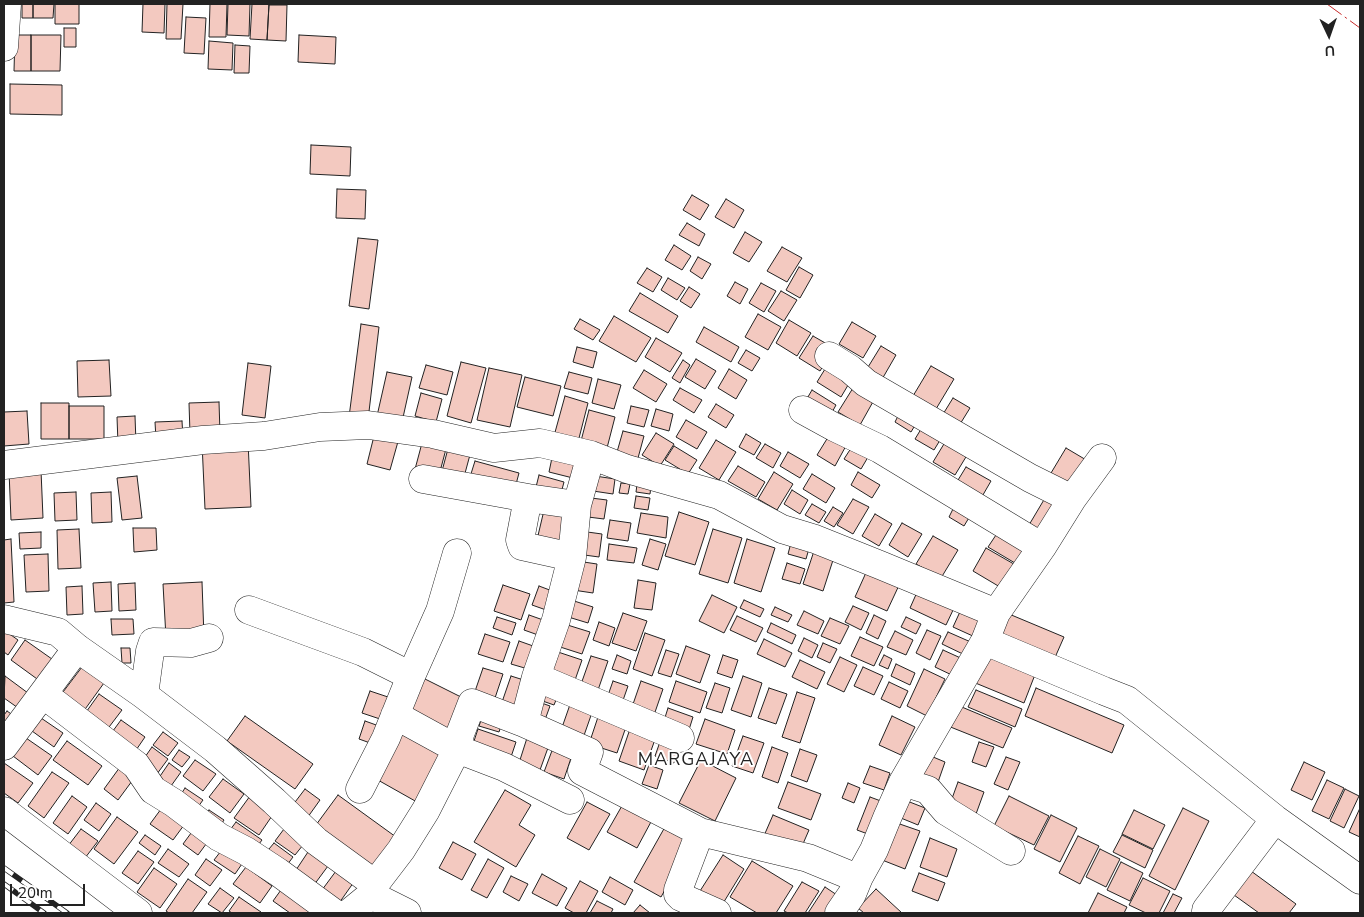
<!DOCTYPE html>
<style>
body{margin:0}
#map{position:relative;width:1364px;height:917px;overflow:hidden;background:#fff;font-family:"Nunito Sans",sans-serif}
canvas{display:block}
.frame{position:absolute;inset:0;border:5px solid #222;pointer-events:none}
.north{position:absolute;left:1304px;top:10px;width:50px;height:50px;-webkit-text-stroke:4px #fff;paint-order:stroke;rotate:177deg;font-size:14px;font-weight:700;line-height:20px;text-align:center;color:#222}
.north::after{content:'';display:block;margin:auto;width:18px;height:22px;background:#222;clip-path:polygon(50% 0,100% 100%,50% 72%,0 100%)}
.scale{position:absolute;left:10px;top:884px;width:75px;height:22px;box-sizing:border-box;border:2px solid #222;border-top:0;padding-left:6px;font-size:15px;line-height:18px;white-space:nowrap;color:#222;-webkit-text-stroke:4px #fff;paint-order:stroke}
</style>
<div id="map">
<canvas width="1364" height="917"></canvas>
<div class="frame"></div>
<div class="north">U</div>
<div class="scale">20 m</div>
</div>
<script>
const ctx = document.querySelector('canvas').getContext('2d');
ctx.lineJoin = 'round';
function paint(path, color) { ctx.fillStyle = color; ctx.fill(path, 'evenodd'); }
const toPath = rows => new Path2D(rows.map(r => 'M' + r).join(''));
function trace(path, color, width, dash) { ctx.strokeStyle = color; ctx.lineWidth = width; ctx.lineCap = dash ? 'butt' : 'round'; ctx.setLineDash(dash || []); ctx.stroke(path); }
function write(font, color, halo, rows, align = 'center') {
  ctx.font = font + ' "Nunito Sans",sans-serif'; ctx.lineWidth = 4; ctx.setLineDash([]); ctx.textBaseline = 'middle'; ctx.strokeStyle = halo; ctx.fillStyle = color; for (const [text, x, y, turn = 0] of rows) {
    ctx.save(); ctx.translate(x, y); ctx.rotate((+turn || 0) * Math.PI / 180); ctx.textAlign = isNaN(turn) ? turn : align; if (halo) ctx.strokeText(text, 0, 0); ctx.fillText(text, 0, 0); ctx.restore();
  }
}
const building = toPath([
 [22,4,33,4,33,18,22,18,22,4],
 [33,4,54,4,53,18,33,18,33,4],
 [55,4,79,4,79,24,55,24,55,4],
 [143,4,165,4,164,33,142,32,143,4],
 [167,4,183,4,181,39,166,39,167,4],
 [210,4,227,4,226,37,209,37,210,4],
 [228,4,250,4,249,36,227,35,228,4],
 [252,4,269,4,267,40,250,39,252,4],
 [269,5,287,5,286,41,267,40,269,5],
 [186,17,206,18,204,54,184,53,186,17],
 [64,28,76,28,76,47,64,47,64,28],
 [15,35,31,35,31,71,14,71,15,35],
 [31,35,61,35,60,71,31,71,31,35],
 [299,35,336,37,335,64,298,62,299,35],
 [209,41,233,43,232,70,208,69,209,41],
 [235,45,250,46,249,73,234,73,235,45],
 [10,84,62,85,62,115,10,114,10,84],
 [311,145,351,147,350,176,310,174,311,145],
 [337,189,366,190,365,219,336,218,337,189],
 [692,195,709,205,700,220,683,210,692,195],
 [726,199,744,210,734,228,715,217,726,199],
 [687,223,705,234,699,246,679,235,687,223],
 [745,232,762,242,749,262,733,253,745,232],
 [358,238,378,240,369,309,349,306,358,238],
 [674,245,691,256,682,270,665,260,674,245],
 [782,247,802,258,787,282,767,271,782,247],
 [698,257,711,264,702,279,690,271,698,257],
 [799,267,813,275,800,298,786,290,799,267],
 [647,268,662,277,653,292,637,283,647,268],
 [668,278,685,288,677,300,661,290,668,278],
 [735,282,748,289,740,304,727,296,735,282],
 [761,283,776,291,764,312,749,303,761,283],
 [689,287,700,294,691,308,680,301,689,287],
 [781,291,797,300,784,321,768,311,781,291],
 [640,293,678,316,668,333,629,311,640,293],
 [758,314,781,327,768,350,745,337,758,314],
 [614,316,651,338,636,362,599,341,614,316],
 [580,319,600,330,593,340,574,329,580,319],
 [789,320,811,333,797,356,776,343,789,320],
 [852,322,876,336,863,358,839,344,852,322],
 [361,324,379,327,368,420,349,417,361,324],
 [704,327,739,347,731,362,696,342,704,327],
 [813,336,834,348,820,371,799,358,813,336],
 [656,338,682,353,670,372,645,357,656,338],
 [881,346,896,355,881,381,865,372,881,346],
 [577,347,597,352,593,368,573,362,577,347],
 [746,350,760,358,752,371,738,363,746,350],
 [696,359,716,371,705,389,685,377,696,359],
 [109,360,111,396,78,397,77,361,109,360],
 [683,360,690,365,680,383,672,378,683,360],
 [830,361,854,375,841,397,817,382,830,361],
 [461,362,486,368,471,423,447,416,461,362],
 [248,363,271,366,265,418,242,415,248,363],
 [426,365,453,372,447,395,419,388,426,365],
 [931,366,954,379,936,409,913,396,931,366],
 [489,368,522,375,510,427,477,420,489,368],
 [729,369,747,380,736,399,718,388,729,369],
 [644,370,667,384,656,402,633,388,644,370],
 [387,372,412,377,402,422,377,416,387,372],
 [569,372,592,378,588,394,564,388,569,372],
 [525,377,561,386,553,416,517,407,525,377],
 [598,379,621,385,614,409,592,403,598,379],
 [680,388,702,400,694,413,673,400,680,388],
 [853,388,874,400,860,425,838,412,853,388],
 [812,390,836,405,830,416,805,402,812,390],
 [421,393,442,399,436,422,415,416,421,393],
 [565,396,588,403,578,442,554,436,565,396],
 [953,398,970,408,957,429,940,419,953,398],
 [219,402,220,433,190,434,189,403,219,402],
 [41,403,69,403,69,439,41,439,41,403],
 [716,404,734,415,726,428,708,417,716,404],
 [69,406,104,406,104,439,69,439,69,406],
 [631,406,649,410,644,427,627,423,631,406],
 [656,409,673,414,669,431,651,426,656,409],
 [589,410,615,417,607,448,581,441,589,410],
 [27,411,29,444,4,446,4,412,27,411],
 [900,412,917,422,911,432,895,422,900,412],
 [135,416,136,443,118,444,117,417,135,416],
 [686,420,707,432,697,449,676,437,686,420],
 [182,421,183,438,156,439,155,422,182,421],
 [926,421,945,432,934,450,915,439,926,421],
 [623,431,644,436,638,458,617,452,623,431],
 [375,432,399,438,390,470,367,464,375,432],
 [656,433,674,444,660,466,642,455,656,433],
 [746,434,761,443,754,455,739,447,746,434],
 [830,434,847,444,835,466,817,455,830,434],
 [950,434,972,447,955,475,933,462,950,434],
 [716,440,736,452,719,480,699,468,716,440],
 [248,441,251,507,205,509,202,443,248,441],
 [855,442,871,452,861,469,844,459,855,442],
 [422,443,446,449,438,479,414,473,422,443],
 [765,444,781,453,773,468,756,458,765,444],
 [449,445,471,451,464,477,442,471,449,445],
 [674,446,697,460,688,474,665,460,674,446],
 [1066,448,1093,464,1075,494,1048,478,1066,448],
 [788,452,809,464,800,478,780,466,788,452],
 [553,453,581,461,577,479,549,472,553,453],
 [475,461,519,473,515,488,470,477,475,461],
 [738,466,765,482,756,497,728,481,738,466],
 [966,467,991,481,980,500,955,485,966,467],
 [41,470,43,518,11,520,9,471,41,470],
 [774,472,793,484,777,510,758,499,774,472],
 [858,472,880,485,872,498,851,485,858,472],
 [812,474,835,488,826,503,803,489,812,474],
 [539,475,564,482,560,497,535,491,539,475],
 [137,476,142,518,122,520,117,478,137,476],
 [595,476,615,479,613,494,593,491,595,476],
 [638,477,652,479,650,494,636,492,638,477],
 [621,483,630,484,628,494,619,493,621,483],
 [792,490,808,500,800,514,784,504,792,490],
 [76,492,77,520,55,521,54,493,76,492],
 [111,492,112,522,92,523,91,493,111,492],
 [1048,493,1064,502,1042,539,1026,530,1048,493],
 [636,496,650,498,648,510,634,508,636,496],
 [591,498,607,500,604,519,588,517,591,498],
 [853,499,869,507,853,534,837,525,853,499],
 [812,504,826,512,819,523,805,515,812,504],
 [545,506,568,511,558,549,536,544,545,506],
 [833,507,843,513,834,527,824,521,833,507],
 [954,507,970,516,964,526,949,517,954,507],
 [679,512,709,522,695,565,665,556,679,512],
 [641,513,668,517,666,538,637,533,641,513],
 [875,514,892,524,879,546,862,536,875,514],
 [610,520,631,523,628,541,607,538,610,520],
 [902,523,922,534,908,557,889,545,902,523],
 [133,528,156,528,157,550,134,552,133,528],
 [79,529,81,568,58,569,57,530,79,529],
 [713,529,742,538,728,583,699,574,713,529],
 [580,531,602,534,599,557,577,554,580,531],
 [41,532,41,548,20,549,19,533,41,532],
 [998,532,1030,550,1020,566,988,547,998,532],
 [933,536,958,550,941,578,916,564,933,536],
 [11,539,14,602,4,603,4,540,11,539],
 [650,539,666,544,658,570,642,565,650,539],
 [747,539,775,548,761,592,734,583,747,539],
 [792,539,810,545,806,559,788,554,792,539],
 [609,544,637,548,634,563,607,560,609,544],
 [815,548,835,554,823,591,803,584,815,548],
 [986,548,1019,567,1005,590,973,571,986,548],
 [48,554,49,591,26,592,24,555,48,554],
 [577,561,597,564,593,593,573,590,577,561],
 [787,563,805,569,800,584,782,579,787,563],
 [869,566,901,581,887,611,855,597,869,566],
 [638,580,656,583,652,610,634,608,638,580],
 [111,582,112,611,95,612,93,583,111,582],
 [202,582,204,637,166,638,163,584,202,582],
 [135,583,136,610,119,611,118,584,135,583],
 [503,585,530,594,521,620,494,611,503,585],
 [82,586,83,614,67,615,66,587,82,586],
 [539,586,555,592,549,611,532,605,539,586],
 [918,590,954,608,946,625,910,608,918,590],
 [712,595,737,607,724,633,699,621,712,595],
 [571,600,593,607,588,623,565,616,571,600],
 [744,600,764,609,760,617,740,608,744,600],
 [964,603,987,613,975,637,953,627,964,603],
 [853,606,869,613,861,630,845,622,853,606],
 [775,607,792,615,788,622,771,615,775,607],
 [804,611,824,621,818,634,797,625,804,611],
 [623,613,647,621,636,651,612,643,623,613],
 [1009,614,1064,637,1053,662,999,640,1009,614],
 [529,615,546,621,541,636,524,630,529,615],
 [874,615,886,621,878,639,866,633,874,615],
 [737,616,763,628,756,642,730,630,737,616],
 [497,617,516,623,512,635,493,628,497,617],
 [906,617,921,624,916,634,901,627,906,617],
 [830,618,849,626,840,644,821,636,830,618],
 [111,619,133,619,134,634,112,635,111,619],
 [599,622,615,628,609,646,593,640,599,622],
 [561,623,590,632,582,654,554,645,561,623],
 [771,623,796,635,792,644,767,632,771,623],
 [4,630,18,640,8,655,4,652,4,630],
 [927,630,941,636,930,660,916,653,927,630],
 [895,631,913,640,906,655,887,647,895,631],
 [948,632,973,643,967,656,942,644,948,632],
 [645,633,665,640,652,676,633,669,645,633],
 [485,634,510,642,503,662,478,654,485,634],
 [860,637,883,647,874,666,851,656,860,637],
 [804,638,818,645,812,658,798,651,804,638],
 [764,639,792,653,785,667,757,654,764,639],
 [25,640,59,664,44,684,11,660,25,640],
 [519,641,536,647,528,669,511,664,519,641],
 [823,643,837,649,830,663,817,657,823,643],
 [686,646,710,655,700,683,676,674,686,646],
 [121,648,130,648,131,663,122,663,121,648],
 [666,650,679,654,671,677,658,673,666,650],
 [943,650,965,660,956,677,935,667,943,650],
 [986,651,1036,672,1024,703,973,682,986,651],
 [558,652,582,660,574,683,550,676,558,652],
 [617,655,631,661,627,674,612,669,617,655],
 [723,655,738,660,732,678,717,673,723,655],
 [884,655,892,659,888,669,879,665,884,655],
 [591,656,608,661,597,693,580,687,591,656],
 [840,657,857,665,844,692,827,684,840,657],
 [800,660,825,672,817,689,792,677,800,660],
 [896,664,915,673,910,685,891,676,896,664],
 [82,667,104,683,83,712,60,696,82,667],
 [863,667,883,676,874,695,854,686,863,667],
 [483,668,503,674,492,707,472,700,483,668],
 [924,669,945,679,927,716,907,706,924,669],
 [5,676,32,696,21,710,4,698,5,676],
 [511,676,530,682,520,712,501,705,511,676],
 [743,676,762,683,751,717,731,710,743,676],
 [421,677,469,701,454,738,403,709,421,677],
 [613,681,628,686,621,706,606,701,613,681],
 [641,681,663,689,653,718,631,710,641,681],
 [676,681,707,692,700,713,669,702,676,681],
 [889,682,908,691,900,708,881,699,889,682],
 [715,683,730,688,722,713,706,708,715,683],
 [542,684,560,690,554,705,537,699,542,684],
 [769,688,787,694,776,724,758,718,769,688],
 [1036,688,1124,725,1112,753,1025,716,1036,688],
 [976,690,1022,709,1015,727,968,707,976,690],
 [370,691,391,698,383,720,362,713,370,691],
 [797,692,815,698,800,743,782,737,797,692],
 [99,694,122,710,106,731,84,715,99,694],
 [573,696,595,704,581,744,559,736,573,696],
 [536,701,550,706,542,728,536,701],
 [957,705,1012,728,1003,748,948,726,957,705],
 [668,708,693,717,687,736,662,727,668,708],
 [7,711,21,721,4,731,4,715,7,711],
 [600,711,628,721,617,753,589,744,600,711],
 [484,712,503,719,499,732,479,726,484,712],
 [245,716,313,764,295,789,227,741,245,716],
 [892,716,915,727,901,755,879,745,892,716],
 [41,718,63,733,54,747,32,731,41,718],
 [705,719,735,730,727,754,696,744,705,719],
 [121,720,145,737,132,756,107,739,121,720],
 [365,721,379,726,373,744,359,739,365,721],
 [631,726,657,734,644,770,619,761,631,726],
 [478,729,516,742,509,763,471,750,478,729],
 [394,730,450,760,424,806,369,775,394,730],
 [163,732,178,743,168,756,153,745,163,732],
 [743,736,764,743,753,773,732,766,743,736],
 [26,738,52,756,38,775,13,756,26,738],
 [527,738,549,745,540,770,519,763,527,738],
 [661,739,680,745,674,763,655,756,661,739],
 [67,741,102,766,88,785,53,760,67,741],
 [979,742,994,747,986,767,972,762,979,742],
 [152,747,168,759,154,778,138,767,152,747],
 [772,747,788,753,778,783,762,777,772,747],
 [553,748,572,755,564,779,544,772,553,748],
 [800,749,817,755,807,782,791,776,800,749],
 [179,750,190,757,182,767,172,760,179,750],
 [926,754,945,762,937,785,917,777,926,754],
 [1006,757,1020,762,1008,790,994,784,1006,757],
 [195,760,216,774,203,791,183,776,195,760],
 [701,760,736,778,715,821,679,803,701,760],
 [1304,762,1325,772,1312,800,1291,790,1304,762],
 [4,763,33,783,18,803,4,793,4,763],
 [169,763,181,772,166,793,154,785,169,763],
 [649,765,663,770,657,789,642,784,649,765],
 [870,766,890,773,884,790,863,783,870,766],
 [120,767,135,777,118,800,104,789,120,767],
 [52,772,69,783,44,818,28,806,52,772],
 [223,779,244,794,230,813,209,797,223,779],
 [1327,780,1344,788,1329,819,1312,811,1327,780],
 [788,782,821,794,811,820,778,808,788,782],
 [958,782,984,792,976,814,950,804,958,782],
 [848,783,860,788,854,803,842,798,848,783],
 [185,788,203,800,195,811,178,799,185,788],
 [305,789,320,800,305,821,289,810,305,789],
 [1345,789,1359,796,1344,828,1330,821,1345,789],
 [505,790,531,805,519,825,535,835,516,867,474,842,505,790],
 [338,795,396,837,377,876,313,829,338,795],
 [72,796,87,807,68,834,53,823,72,796],
 [250,796,274,813,259,835,234,818,250,796],
 [1009,796,1049,816,1034,845,994,826,1009,796],
 [870,797,889,804,876,837,857,830,870,797],
 [902,799,925,808,918,825,896,816,902,799],
 [587,802,610,814,589,850,567,838,587,802],
 [96,803,111,814,99,831,84,820,96,803],
 [623,804,652,820,637,848,607,832,623,804],
 [164,805,187,821,173,840,150,824,164,805],
 [1183,808,1209,821,1175,890,1149,876,1183,808],
 [1360,808,1360,837,1349,832,1360,808],
 [209,810,224,820,217,831,202,820,209,810],
 [1134,810,1165,825,1153,849,1122,834,1134,810],
 [773,815,809,830,799,853,763,838,773,815],
 [1051,815,1077,828,1060,862,1034,849,1051,815],
 [117,817,138,832,114,864,94,849,117,817],
 [670,818,697,832,661,897,634,882,670,818],
 [891,821,920,831,905,869,877,858,891,821],
 [236,822,262,840,253,852,227,834,236,822],
 [197,825,212,836,198,855,183,844,197,825],
 [287,825,307,840,295,855,275,841,287,825],
 [81,829,98,841,85,858,68,846,81,829],
 [145,835,161,846,155,855,139,843,145,835],
 [1122,835,1153,850,1145,868,1113,852,1122,835],
 [1078,836,1099,846,1080,884,1059,873,1078,836],
 [930,838,957,849,947,877,920,867,930,838],
 [453,842,476,854,462,880,439,868,453,842],
 [274,843,293,857,284,869,264,855,274,843],
 [224,847,244,861,235,874,214,860,224,847],
 [168,849,189,864,179,877,158,863,168,849],
 [1100,849,1120,859,1106,887,1086,877,1100,849],
 [138,851,154,862,138,884,122,873,138,851],
 [308,852,328,866,311,889,292,876,308,852],
 [723,855,744,869,722,905,700,891,723,855],
 [206,859,222,870,210,886,195,875,206,859],
 [488,859,504,868,487,898,471,890,488,859],
 [752,861,793,886,776,913,757,913,730,897,752,861],
 [1121,862,1143,873,1130,901,1107,890,1121,862],
 [246,867,272,886,260,903,233,884,246,867],
 [339,867,356,879,337,906,319,894,339,867],
 [154,868,177,884,160,908,137,892,154,868],
 [1251,871,1296,904,1289,913,1259,913,1234,895,1251,871],
 [919,873,945,883,938,901,912,891,919,873],
 [542,874,567,888,557,906,532,893,542,874],
 [511,876,528,884,519,901,503,892,511,876],
 [610,877,633,890,625,905,602,892,610,877],
 [1143,878,1170,891,1159,913,1146,913,1129,905,1143,878],
 [188,879,207,892,192,913,169,913,166,911,188,879],
 [580,881,598,891,586,913,574,913,565,908,580,881],
 [802,882,819,891,805,913,788,913,784,911,802,882],
 [286,883,325,913,290,913,273,901,286,883],
 [825,887,840,897,830,913,808,913,825,887],
 [220,888,234,898,222,913,208,904,220,888],
 [876,889,902,913,864,913,858,908,876,889],
 [1098,893,1127,907,1124,913,1088,913,1098,893],
 [1173,894,1182,898,1174,913,1163,913,1173,894],
 [239,897,261,912,260,913,232,913,229,911,239,897],
 [597,901,613,909,611,913,590,913,597,901],
 [640,905,650,913,633,913,640,905]
]);
paint(building, '#f3c9c0');
trace(building, '#222', 1);
const minor = toPath([
 [4,47,7,4],
 [829,356,850,369,866,383,1030,478,1072,499],
 [803,410,834,427,880,449,1042,547],
 [4,465,203,440,264,436,320,427,368,425,433,434,494,448,540,443,591,455,627,469,719,495,782,529,815,539,880,565,996,613],
 [423,479,528,498,520,540,522,546,572,557],
 [528,498,577,505],
 [249,610,363,652,411,676],
 [4,619,58,632,77,648,144,695,215,749,274,801,316,841,375,884],
 [985,641,1104,691,1127,700,1275,819,1360,880],
 [536,677,680,738],
 [43,694,136,765,153,790,174,803,219,837,246,851,278,872,334,913],
 [144,695,150,651,153,642,191,643,209,638],
 [395,715,457,749,460,734,472,703,524,723,589,752,582,771,700,832],
 [524,723,536,677,556,620,572,557,577,505,591,455],
 [4,746,77,648],
 [903,782,928,790,946,811,1011,851],
 [360,789,386,738,411,676,440,611,457,553],
 [4,811,138,913],
 [371,895,407,913],
 [349,913,371,895,375,884,401,850,426,810,457,749,504,767,570,800],
 [717,913,681,897,678,894,678,890,700,832,808,858,847,874,859,877],
 [839,913,852,894,859,877,874,850,887,818,903,782,985,641,996,613,1042,547,1072,499,1102,458],
 [1206,913,1206,910,1275,819]
]);
trace(minor, '#222', 29);
trace(minor, '#fff', 28);
const rail = toPath([
 [4,868,67,913],
 [4,884,44,913]
]);
trace(rail, '#222', 5.5);
trace(rail, '#fff', 4, [11]);
trace(toPath([
 [1327,4,1360,28]
]), '#c62828', 1, [18, 4, 2.5, 4]);
ctx.letterSpacing = '1px';
write('18px', '#222', '#fff', [
 ["MARGAJAYA",696,761]
]);
ctx.letterSpacing = '0px';
</script>
